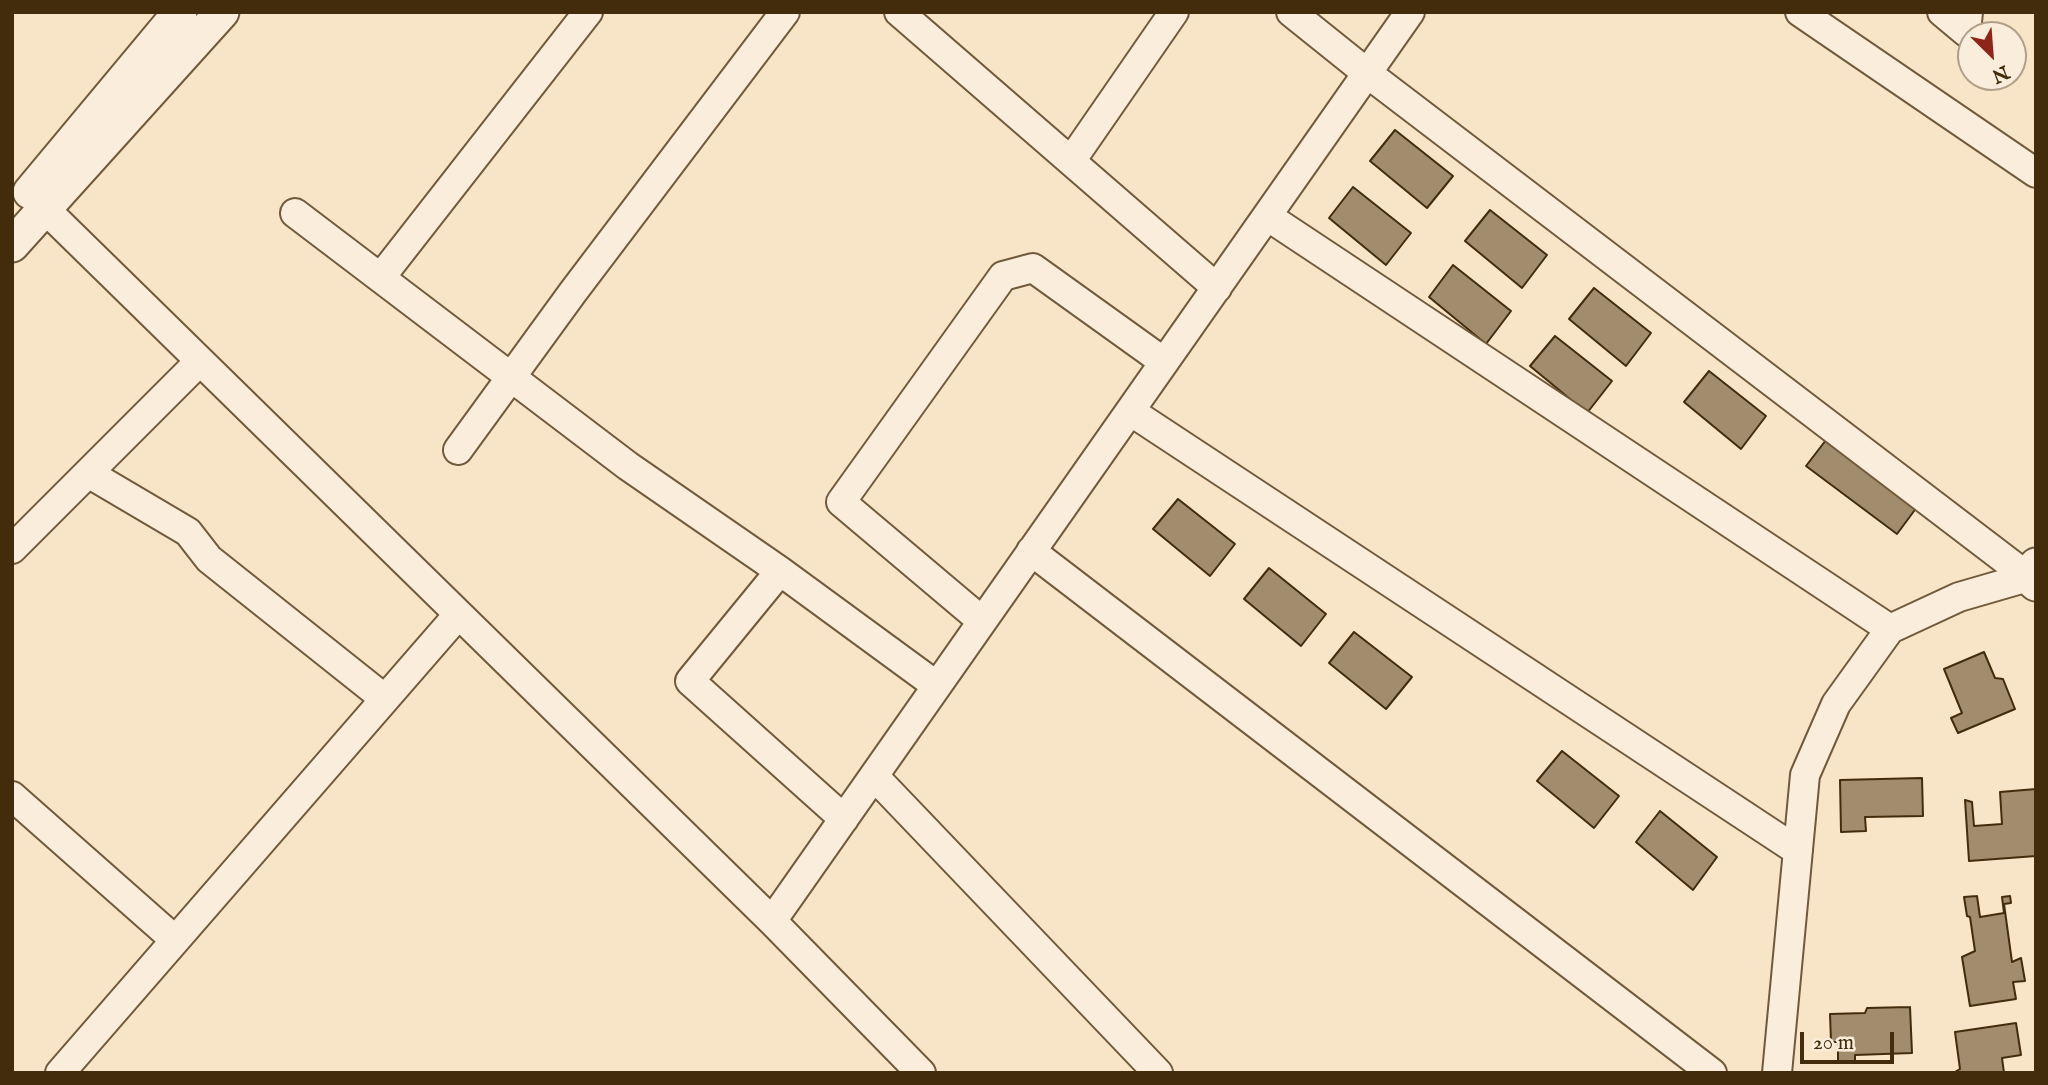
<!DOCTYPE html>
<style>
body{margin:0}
#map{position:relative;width:2048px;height:1085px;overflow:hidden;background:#f8e4c7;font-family:"IM FELL English",serif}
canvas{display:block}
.frame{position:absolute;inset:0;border:14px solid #422c0c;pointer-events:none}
.north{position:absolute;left:1957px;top:21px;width:70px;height:70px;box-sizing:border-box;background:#faeddb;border:2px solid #b0a088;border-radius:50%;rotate:155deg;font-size:19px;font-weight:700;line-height:28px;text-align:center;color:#422c0c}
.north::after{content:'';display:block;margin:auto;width:24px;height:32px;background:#8f2418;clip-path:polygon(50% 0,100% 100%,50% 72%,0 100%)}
.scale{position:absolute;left:1800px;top:1032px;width:94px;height:32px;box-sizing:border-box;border:4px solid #422c0c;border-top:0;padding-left:9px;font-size:21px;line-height:24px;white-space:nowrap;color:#422c0c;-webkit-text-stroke:5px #faeddb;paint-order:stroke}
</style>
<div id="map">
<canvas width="2048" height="1085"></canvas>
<div class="frame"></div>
<div class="north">N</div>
<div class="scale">20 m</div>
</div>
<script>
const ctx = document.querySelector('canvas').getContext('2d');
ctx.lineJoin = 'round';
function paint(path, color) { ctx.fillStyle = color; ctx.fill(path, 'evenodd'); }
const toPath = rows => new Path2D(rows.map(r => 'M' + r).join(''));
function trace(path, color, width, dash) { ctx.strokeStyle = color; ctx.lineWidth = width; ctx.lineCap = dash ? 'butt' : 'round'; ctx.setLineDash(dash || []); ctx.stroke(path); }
const building = toPath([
 [1395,130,1453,176,1427,208,1370,161,1395,130],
 [1353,187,1411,233,1386,265,1329,218,1353,187],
 [1490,210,1547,255,1522,288,1465,241,1490,210],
 [1453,265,1511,311,1486,344,1429,297,1453,265],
 [1594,288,1651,333,1626,366,1569,319,1594,288],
 [1555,336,1612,381,1587,413,1530,366,1555,336],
 [1709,371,1766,416,1741,449,1684,402,1709,371],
 [1826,440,1917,507,1897,534,1806,466,1826,440],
 [1178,499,1235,544,1210,576,1153,529,1178,499],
 [1269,568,1326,614,1301,646,1244,599,1269,568],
 [1354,632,1412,677,1386,709,1329,663,1354,632],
 [1984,652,1995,678,2003,679,2015,709,1958,733,1951,718,1962,713,1944,669,1984,652],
 [1562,751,1619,796,1594,828,1537,781,1562,751],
 [1922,778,1923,816,1865,817,1866,831,1841,832,1840,780,1922,778],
 [2036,789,2036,856,1969,861,1965,800,1972,802,1974,826,2002,824,2000,792,2036,789],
 [1660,811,1717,857,1693,890,1636,842,1660,811],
 [1977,896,1980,917,2004,913,2002,897,2010,896,2011,903,2004,904,2012,962,2021,958,2025,981,2013,982,2016,999,1970,1006,1962,957,1975,951,1970,917,1967,916,1964,897,1977,896],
 [1910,1007,1912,1053,1855,1055,1855,1062,1838,1063,1838,1042,1831,1042,1830,1014,1865,1013,1867,1008,1910,1007],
 [2016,1023,2021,1055,2002,1058,2004,1073,1953,1073,1960,1069,1955,1032,2016,1023]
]);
paint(building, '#a18c6d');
trace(building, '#422c0c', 2);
const minor = toPath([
 [899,12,1217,288],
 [1291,12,1367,73,2028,577],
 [1800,12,2036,173],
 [1942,12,1966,32,1968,12],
 [1071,161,1174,12],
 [44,208,772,921,921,1073],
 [295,213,628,466,780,571],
 [1267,216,1890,629],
 [381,277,588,12],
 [1130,411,1798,851],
 [458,450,573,292,785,12],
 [88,473,188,532,209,559,385,699],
 [12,549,199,362],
 [1031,551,1712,1073],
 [982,621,841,502,1003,276,1033,268,1164,362],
 [874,776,1158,1073],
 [12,796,175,940],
 [844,819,690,681,780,571,937,686],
 [772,921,1410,12],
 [60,1073,458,615],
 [1777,1073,1805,775,1836,704,1890,629,1959,597,2028,577]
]);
const tertiary = toPath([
 [30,192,180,12],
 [12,245,222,12],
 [2036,565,2028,577,2036,584]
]);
trace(minor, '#705a3b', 32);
trace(tertiary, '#705a3b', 37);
trace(minor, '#faeddb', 28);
trace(tertiary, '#faeddb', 33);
</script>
